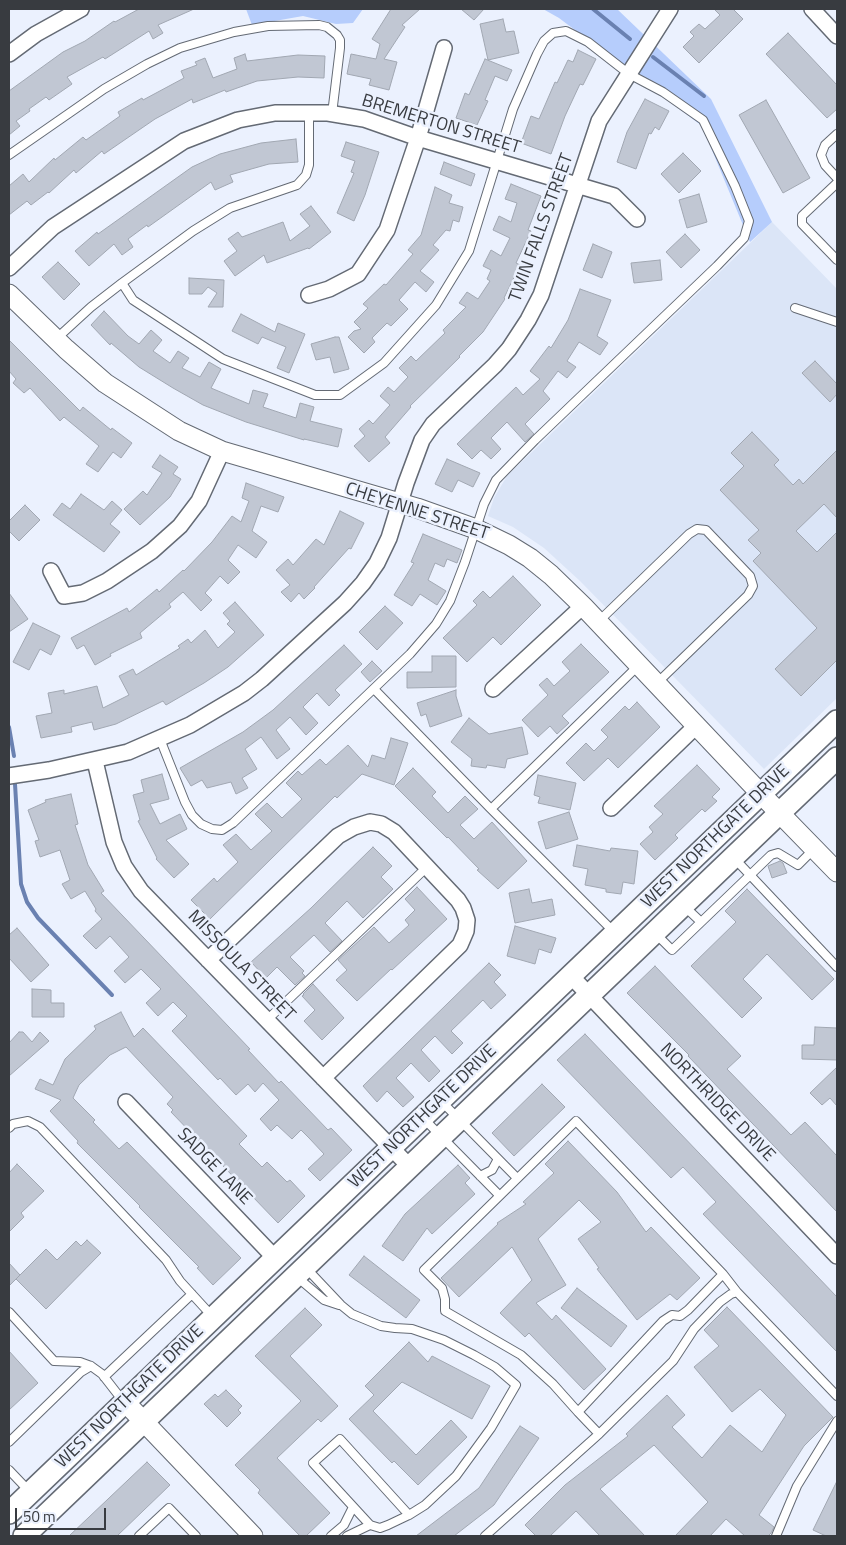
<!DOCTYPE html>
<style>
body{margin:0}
#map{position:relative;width:846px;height:1545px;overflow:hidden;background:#ebf1fe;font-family:"Titillium Web",sans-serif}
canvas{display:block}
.frame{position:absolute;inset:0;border:10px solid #383b40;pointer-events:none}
.scale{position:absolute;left:15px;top:1508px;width:91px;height:22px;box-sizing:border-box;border:2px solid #383b40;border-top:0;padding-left:6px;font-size:15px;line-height:18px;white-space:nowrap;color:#383b40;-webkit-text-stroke:4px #ebf1fe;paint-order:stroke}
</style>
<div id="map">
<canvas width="846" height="1545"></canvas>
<div class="frame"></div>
<div class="scale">50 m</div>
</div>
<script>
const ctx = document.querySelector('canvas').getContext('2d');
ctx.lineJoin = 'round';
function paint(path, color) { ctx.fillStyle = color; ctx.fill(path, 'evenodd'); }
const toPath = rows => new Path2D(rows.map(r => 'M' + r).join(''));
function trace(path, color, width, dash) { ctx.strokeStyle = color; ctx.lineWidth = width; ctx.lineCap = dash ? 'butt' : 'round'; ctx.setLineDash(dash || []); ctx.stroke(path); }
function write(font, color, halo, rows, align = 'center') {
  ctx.font = font + ' "Titillium Web",sans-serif'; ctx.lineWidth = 5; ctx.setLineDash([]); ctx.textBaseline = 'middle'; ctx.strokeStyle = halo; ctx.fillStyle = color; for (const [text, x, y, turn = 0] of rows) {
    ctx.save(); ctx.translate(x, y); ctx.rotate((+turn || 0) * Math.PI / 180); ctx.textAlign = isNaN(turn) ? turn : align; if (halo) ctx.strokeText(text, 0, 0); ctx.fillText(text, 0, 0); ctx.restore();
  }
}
paint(toPath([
 [772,222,837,289,837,698,764,769,580,581,544,548,513,527,488,516,494,498,507,476]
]), '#dbe5f7');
paint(toPath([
 [246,9,363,9,353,23,336,24,303,16,252,25],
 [543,9,617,9,711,99,772,222,750,242,702,126,559,18]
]), '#b6cdfc');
trace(toPath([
 [593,9,630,39],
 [653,57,704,96],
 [9,727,14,756],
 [15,784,21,884,27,902,38,918,112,995]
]), '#6a81b1', 4);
const building = toPath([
 [139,9,194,9,158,25,163,33,153,39,149,31,105,59,103,57,67,77,72,84,49,100,46,97,29,109,30,111,16,121,20,126,9,135,9,91,63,52,85,41,114,21,115,22,139,9],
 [391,9,420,9,402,25,405,27,384,59,397,62,389,90,369,85,371,79,347,74,351,54,376,59,380,44,372,39,391,9],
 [461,9,484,9,474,20,461,9],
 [714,9,733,9,743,19,699,63,683,47,694,36,690,32,699,24,705,29,720,15,714,9],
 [503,19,506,32,514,31,519,53,488,60,480,24,503,19],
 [788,33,837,85,837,109,827,118,766,54,788,33],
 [578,50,596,59,583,85,580,84,565,116,551,154,521,143,531,116,539,119,555,82,557,83,568,60,573,62,578,50],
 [245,54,247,61,298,55,325,56,324,78,298,77,257,81,226,92,225,90,193,103,192,99,155,119,104,154,102,151,76,173,74,170,49,193,48,192,31,205,27,201,9,215,9,186,23,174,29,182,54,158,55,160,83,137,86,140,120,116,118,112,142,98,143,100,184,78,181,71,197,65,195,62,205,58,213,78,237,69,234,58,245,54],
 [485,59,512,70,507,81,495,76,485,100,488,101,477,125,456,118,465,93,469,95,485,59],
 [645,99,669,111,659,130,655,127,651,134,649,133,636,169,617,162,627,132,645,99],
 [766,100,810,178,783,193,739,115,766,100],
 [296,139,298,162,269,164,230,175,233,182,215,190,211,182,148,227,147,225,128,239,133,247,122,255,114,244,89,266,75,251,97,232,98,234,192,167,220,154,261,143,296,139],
 [346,142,379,152,365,195,354,221,337,213,354,173,351,172,355,161,341,156,346,142],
 [683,153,701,171,679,193,661,174,683,153],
 [444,162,475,174,471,186,440,174,444,162],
 [511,184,541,196,528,230,531,231,516,263,520,265,504,298,505,299,483,332,459,356,460,357,410,406,411,407,385,437,390,443,369,462,354,446,365,436,359,429,369,420,373,424,390,405,380,396,388,387,394,392,408,377,399,368,411,356,416,361,445,333,443,330,466,307,459,303,467,292,478,299,490,281,487,279,491,270,483,266,491,250,501,256,510,238,493,230,499,216,511,222,517,203,505,199,511,184],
 [435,187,452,195,449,203,463,207,459,222,453,220,450,231,446,230,433,245,439,250,420,271,434,282,426,292,415,282,399,300,408,309,391,326,387,323,372,338,375,342,364,353,348,337,354,331,361,329,354,322,368,308,363,304,384,284,386,285,413,254,408,250,421,235,435,187],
 [699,194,707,222,687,228,679,200,699,194],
 [311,206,331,232,309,249,308,248,267,263,264,255,235,276,224,261,237,251,228,239,238,232,242,237,283,222,290,241,310,226,300,214,311,206],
 [685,234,700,250,681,268,666,252,685,234],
 [593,244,612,252,602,278,583,270,593,244],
 [660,260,662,280,634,283,631,263,660,260],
 [58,262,80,284,64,300,42,277,58,262],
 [189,278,224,280,223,307,208,307,217,293,208,287,202,294,189,294,189,278],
 [580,289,611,300,597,336,608,343,600,355,579,342,567,361,576,367,567,378,558,371,543,391,550,399,525,424,534,434,525,442,507,422,491,438,501,449,491,459,481,450,472,459,457,444,516,387,523,395,540,379,530,371,549,346,551,348,568,320,580,289],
 [104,311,128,336,139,344,151,330,162,340,153,351,170,363,178,351,189,358,182,368,200,377,209,362,221,369,211,388,249,404,253,390,268,394,263,407,296,418,300,403,314,407,310,421,342,429,338,447,304,439,304,440,246,422,203,405,173,388,139,367,111,343,110,345,91,325,104,311],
 [241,314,275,332,278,323,305,334,289,373,277,368,286,347,262,337,258,344,232,331,241,314],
 [335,337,339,337,349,369,334,373,330,357,316,360,311,344,335,337],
 [9,340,80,411,83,407,111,430,112,428,132,443,121,458,113,452,98,472,86,464,99,446,64,417,60,421,30,388,24,393,13,383,16,379,9,371,9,340],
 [815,361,837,384,837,394,830,402,802,373,815,361],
 [752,432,779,460,774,465,793,485,799,479,803,484,837,450,837,518,824,504,796,531,817,552,837,532,837,660,801,696,775,669,817,628,753,561,761,553,748,540,759,530,720,490,744,466,731,453,752,432],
 [160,455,178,467,173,474,181,479,170,497,140,525,124,509,143,491,147,495,162,473,152,467,160,455],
 [447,459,480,473,473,487,458,480,452,492,435,484,447,459],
 [246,483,284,497,278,512,261,506,252,531,267,542,256,558,238,545,228,560,240,572,228,584,220,576,205,593,212,600,201,611,183,592,169,604,171,607,140,633,142,638,110,654,111,656,95,665,84,645,77,649,71,638,127,608,129,612,157,589,159,592,183,570,184,571,212,542,232,516,241,522,249,501,242,498,246,483],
 [81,494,104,510,112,501,122,510,110,524,120,532,104,552,53,515,62,503,70,509,81,494],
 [25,505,40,520,19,541,9,531,9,521,25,505],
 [340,511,364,523,351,549,349,548,314,587,315,588,304,599,299,593,291,602,281,592,290,585,276,570,288,559,293,565,316,539,324,545,340,511],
 [423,534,462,550,457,563,447,559,444,567,435,563,428,580,446,591,437,605,420,594,412,606,394,595,414,563,411,562,423,534],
 [513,576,541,605,501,645,493,637,467,662,443,638,477,605,473,601,483,591,490,598,513,576],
 [9,593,28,619,9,632,9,593],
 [235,602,264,635,228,667,204,683,166,705,163,701,116,724,94,730,92,722,71,727,72,732,41,738,36,716,52,713,48,693,64,690,64,694,97,686,103,708,129,695,119,676,133,669,136,675,180,648,178,646,188,639,191,643,205,630,218,648,235,632,227,624,230,621,223,613,235,602],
 [385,606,403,623,377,650,359,632,385,606],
 [33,623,60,636,51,655,40,649,29,670,13,662,33,623],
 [581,644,609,672,562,716,569,723,557,734,550,726,538,737,522,720,548,695,539,685,547,678,554,686,570,671,562,662,581,644],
 [344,645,362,664,335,690,340,695,329,706,317,693,303,707,318,723,306,735,290,717,276,730,290,749,277,759,261,737,245,749,257,769,242,778,248,788,236,794,231,782,207,788,202,780,191,786,180,768,243,732,273,710,344,645],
 [432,656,456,656,456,687,407,688,407,672,432,672,432,656],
 [372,661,382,671,370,682,361,672,372,661],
 [456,690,456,696,462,716,430,727,426,714,421,716,417,703,456,690],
 [637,702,660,727,618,768,608,758,584,781,566,763,586,743,594,751,608,737,601,730,625,706,629,710,637,702],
 [469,718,489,734,522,727,528,754,507,759,505,768,487,765,486,768,471,766,472,759,451,742,469,718],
 [391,738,408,743,394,785,362,774,337,798,335,796,210,919,191,900,214,878,217,882,238,862,223,845,236,834,251,850,272,831,255,814,267,803,282,818,302,799,286,783,298,771,302,775,320,759,326,765,348,745,368,767,372,755,385,759,391,738],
 [697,765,720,789,712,797,717,801,705,812,702,809,675,835,678,838,655,860,640,844,653,832,649,827,663,814,654,806,697,765],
 [413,768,436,792,432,796,448,813,465,796,478,809,460,825,474,839,492,822,527,861,498,889,477,870,479,869,448,837,447,838,395,786,413,768],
 [162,774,169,799,150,804,160,824,180,814,187,829,166,840,189,864,174,878,156,859,157,858,138,821,140,820,133,795,144,792,141,780,162,774],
 [538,775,576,783,570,810,538,803,540,797,534,795,538,775],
 [71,794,78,824,75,825,88,865,104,891,101,893,250,1049,248,1050,279,1083,281,1081,328,1130,331,1128,352,1150,320,1181,308,1169,324,1154,309,1138,301,1130,292,1139,277,1125,271,1131,260,1119,279,1100,263,1083,255,1092,248,1084,236,1095,220,1078,218,1080,172,1031,187,1016,173,1002,158,1016,146,1003,161,989,141,969,125,983,114,971,129,957,110,936,96,949,83,936,102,919,95,911,96,909,85,891,71,899,62,884,70,880,60,850,40,857,35,841,39,840,28,810,46,802,45,800,71,794],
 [569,812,578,839,546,849,538,822,569,812],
 [577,845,610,851,611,848,638,851,634,884,623,882,621,894,606,892,606,889,585,885,588,869,573,866,577,845],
 [373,847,392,866,381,877,393,889,363,918,347,901,325,923,342,941,330,952,314,935,290,957,304,971,302,973,305,976,295,985,277,967,266,978,251,962,311,908,373,847],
 [780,861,783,863,787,873,772,878,768,866,780,861],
 [417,887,447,919,392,970,391,969,357,1001,336,980,347,970,338,960,374,927,389,943,409,925,405,920,415,910,405,899,417,887],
 [529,889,532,903,552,899,555,915,515,923,509,893,529,889],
 [747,889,834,979,812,1000,767,954,743,979,762,998,742,1018,691,966,736,922,725,911,747,889],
 [515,926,556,938,551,953,539,949,535,964,507,956,515,926],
 [17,928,49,965,31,982,9,958,9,935,17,928],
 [489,963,501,975,494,982,506,995,491,1009,483,1000,451,1031,463,1043,452,1054,435,1036,421,1050,440,1071,429,1082,411,1063,396,1078,414,1097,403,1107,387,1091,377,1102,363,1086,489,963],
 [655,966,741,1056,727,1069,791,1135,805,1122,837,1156,837,1212,688,1056,689,1055,627,993,655,966],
 [313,984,344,1018,322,1040,304,1021,315,1010,302,996,304,995,303,994,313,984],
 [32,989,51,990,51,1003,64,1003,64,1017,32,1017,32,989],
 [121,1012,134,1037,143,1028,247,1136,239,1144,262,1167,267,1162,287,1182,290,1180,305,1196,278,1223,171,1112,173,1110,167,1104,173,1097,126,1047,110,1055,79,1085,73,1098,95,1120,93,1122,119,1149,127,1142,241,1258,213,1285,197,1268,199,1267,139,1207,140,1206,77,1143,78,1141,50,1111,61,1100,35,1089,40,1079,53,1085,65,1059,96,1029,94,1026,121,1012],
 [815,1027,837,1028,837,1060,802,1059,802,1045,814,1045,815,1027],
 [19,1032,23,1032,32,1042,40,1032,49,1041,9,1076,9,1043,19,1032],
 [585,1034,837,1297,837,1352,703,1214,716,1202,683,1167,671,1178,557,1060,585,1034],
 [837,1067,837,1106,830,1098,822,1105,810,1093,837,1067],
 [542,1084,565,1107,514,1156,492,1133,542,1084],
 [568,1141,617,1192,646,1232,651,1227,700,1278,677,1300,670,1294,637,1320,597,1269,599,1268,578,1239,601,1222,579,1200,538,1239,566,1285,536,1303,552,1320,556,1315,606,1369,584,1390,529,1333,525,1337,500,1313,532,1280,512,1247,459,1297,441,1278,498,1224,497,1223,526,1204,523,1202,554,1173,545,1164,568,1141],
 [17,1164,44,1191,21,1213,24,1217,9,1232,9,1173,17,1164],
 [458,1165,470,1178,465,1183,475,1194,432,1234,427,1228,403,1261,382,1246,405,1214,458,1165],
 [87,1240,101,1253,46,1309,16,1279,46,1249,57,1260,76,1241,81,1246,87,1240],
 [364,1256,420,1300,406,1318,349,1275,364,1256],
 [9,1263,20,1275,9,1286,9,1263],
 [577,1288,627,1326,611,1347,561,1308,577,1288],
 [727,1307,833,1417,804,1446,759,1515,774,1527,771,1533,768,1536,745,1536,726,1519,710,1536,675,1536,708,1502,654,1445,600,1489,645,1536,600,1536,576,1511,550,1536,536,1536,525,1525,565,1485,628,1436,626,1434,667,1395,685,1415,672,1427,702,1458,730,1425,762,1452,786,1415,760,1389,732,1412,694,1367,719,1346,704,1330,727,1307],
 [305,1308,322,1325,290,1356,338,1406,321,1422,318,1419,277,1458,330,1513,306,1536,300,1536,258,1493,260,1490,235,1465,301,1401,255,1356,305,1308],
 [409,1342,428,1362,432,1356,490,1386,472,1419,402,1382,373,1411,416,1455,451,1420,467,1437,418,1485,394,1461,392,1463,349,1419,374,1395,365,1386,409,1342],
 [9,1351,38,1383,9,1410,9,1351],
 [226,1390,242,1406,238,1410,241,1413,227,1427,204,1404,215,1394,218,1397,226,1390],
 [520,1426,539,1438,494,1505,454,1536,416,1536,479,1488,520,1426],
 [147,1462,170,1485,117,1536,69,1536,147,1462],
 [837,1481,837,1536,826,1536,813,1530,837,1481]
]);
paint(building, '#c1c7d3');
trace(building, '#a1a7b2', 1);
const service = toPath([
 [837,134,825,145,821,155,825,165,837,178],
 [9,155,104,89,147,64,180,48,234,32,268,26,319,25,327,27,337,35,340,40,340,48,332,114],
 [837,183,802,216,802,224,837,260],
 [122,283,193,231,230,208,297,185,306,175,309,165,309,113],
 [795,308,837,322],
 [56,339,91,307,122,283,133,300,223,359,315,395,340,395,384,363,436,305,469,251,513,109,537,54,544,41,553,33,566,31,588,42,629,74,663,92,703,120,735,186,749,221,744,238,717,266,535,440,496,480,484,504,465,562,450,601,436,624,410,654,233,823,222,830,212,829,201,824,192,815,185,802,160,739],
 [599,621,689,534,697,529,706,530,750,576,753,586,748,595,656,684],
 [374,689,491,809,639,665],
 [491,809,615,933],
 [734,858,837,967],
 [684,906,701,922],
 [656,934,672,950,771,855,778,853,798,865,814,849],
 [267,1020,427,867],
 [441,1101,517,1178],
 [424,1119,499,1195],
 [576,1121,723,1274,688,1310,680,1316,672,1315,663,1321,578,1412,553,1384,521,1355,445,1311,445,1299,442,1288,424,1270,576,1121],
 [9,1128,13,1124,28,1121,40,1127,166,1260,180,1281,212,1316],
 [480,1176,492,1170,498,1159],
 [307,1269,341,1305,352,1314,381,1326,395,1328,412,1329,444,1340,474,1355,495,1367,516,1385,491,1428,456,1476,425,1505,409,1515,388,1525,380,1528,370,1525,313,1463,340,1439,409,1515],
 [723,1274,737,1292],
 [297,1277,324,1300,339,1305],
 [9,1312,54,1361,80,1362,91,1366,102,1374,123,1401],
 [104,1377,192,1294],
 [578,1412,599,1434],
 [9,1442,81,1372,91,1366],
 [9,1470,30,1492],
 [139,1536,169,1508,196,1536],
 [331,1536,344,1525,353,1507],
 [347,1536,370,1525],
 [485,1536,599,1434,673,1361,694,1329,720,1302,731,1294,737,1292,837,1396],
 [776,1536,797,1486,837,1421]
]);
const minor = toPath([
 [812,9,837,36],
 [9,54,36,34,81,9],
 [9,268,53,227,184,141,238,120,275,113,328,113,364,119,418,138,614,196,637,219],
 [309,295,329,289,358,274,387,230,418,138,444,48],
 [51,571,64,596,83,593,107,581,152,551,180,526,199,501,222,451],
 [493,689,583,606],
 [95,761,114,842,124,866,141,891,410,1167],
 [9,776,49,770,128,752,190,725,244,693,262,679,345,603,363,583,377,563,389,538,406,483,422,440,433,424,495,365,509,349,528,320,541,295,599,121,670,9],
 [611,808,696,726],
 [208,960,338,836,354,827,370,822,381,824,394,832,458,900,463,908,467,920,466,931,460,945,323,1078],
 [571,976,837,1256],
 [126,1102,275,1258]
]);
const tertiary = toPath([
 [9,294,66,349,105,383,179,431,222,451,417,508,476,529,509,545,530,558,551,575,583,606,761,794,837,872],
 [125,1402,253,1536]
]);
const secondary = toPath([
 [9,1513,837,721],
 [24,1536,837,758]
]);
trace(service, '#646a74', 10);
trace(minor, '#646a74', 18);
trace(tertiary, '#646a74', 21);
trace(secondary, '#646a74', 24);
trace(service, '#fff', 8);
trace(minor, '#fff', 15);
trace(tertiary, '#fff', 19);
trace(secondary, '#fff', 21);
write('18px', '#383b40', '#ebf1fe', [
 ["BREMERTON STREET",441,125,17],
 ["TWIN FALLS STREET",542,228,-70],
 ["CHEYENNE STREET",417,512,18],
 ["WEST NORTHGATE DRIVE",716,837,-44],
 ["MISSOULA STREET",241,966,46],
 ["NORTHRIDGE DRIVE",717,1103,46],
 ["WEST NORTHGATE DRIVE",423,1117,-44],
 ["SADGE LANE",214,1167,46],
 ["WEST NORTHGATE DRIVE",130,1397,-44]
]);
</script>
